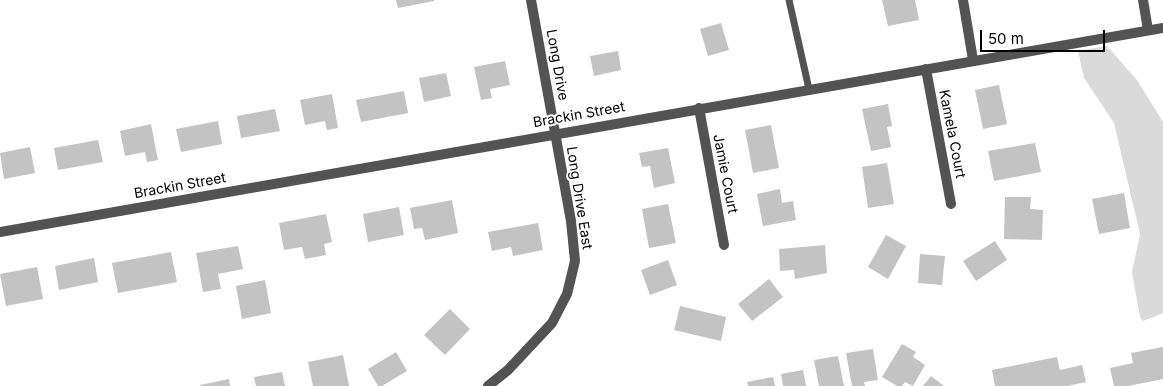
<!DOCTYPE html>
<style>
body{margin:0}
#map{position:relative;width:1163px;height:386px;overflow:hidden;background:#fff;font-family:Inter,sans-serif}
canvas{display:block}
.scale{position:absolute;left:980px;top:30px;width:125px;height:22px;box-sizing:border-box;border:2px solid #000;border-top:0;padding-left:6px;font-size:15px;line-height:18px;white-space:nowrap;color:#000;-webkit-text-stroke:4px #fff;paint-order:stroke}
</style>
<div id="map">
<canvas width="1163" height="386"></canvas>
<div class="scale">50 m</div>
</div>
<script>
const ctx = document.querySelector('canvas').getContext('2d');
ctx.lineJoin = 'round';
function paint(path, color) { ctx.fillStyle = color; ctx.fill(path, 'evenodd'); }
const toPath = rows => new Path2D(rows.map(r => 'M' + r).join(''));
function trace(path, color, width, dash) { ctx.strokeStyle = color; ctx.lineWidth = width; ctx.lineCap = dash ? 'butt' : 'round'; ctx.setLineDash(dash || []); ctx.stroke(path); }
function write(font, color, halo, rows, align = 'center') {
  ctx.font = font + ' Inter,sans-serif'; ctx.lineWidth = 4; ctx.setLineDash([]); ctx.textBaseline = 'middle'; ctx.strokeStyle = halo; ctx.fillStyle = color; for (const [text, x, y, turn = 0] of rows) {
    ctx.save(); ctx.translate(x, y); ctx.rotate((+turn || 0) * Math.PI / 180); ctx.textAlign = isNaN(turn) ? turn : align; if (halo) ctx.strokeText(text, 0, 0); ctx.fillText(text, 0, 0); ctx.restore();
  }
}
paint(toPath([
 [1107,46,1137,80,1163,122,1163,313,1143,321,1140,317,1132,272,1140,234,1114,123,1084,78,1078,51]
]), '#dadada');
paint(toPath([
 [396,0,434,0,434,1,398,8],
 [882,0,915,0,919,20,888,26],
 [721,23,729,50,708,56,700,29],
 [618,51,621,70,594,76,590,56],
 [505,61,510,85,490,89,492,98,481,100,474,67],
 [446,73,451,96,424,102,419,78],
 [999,85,1007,124,983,129,975,90],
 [404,91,408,113,361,122,356,100],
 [332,94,338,128,327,130,325,121,305,125,300,100],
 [888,104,892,126,887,127,891,147,871,151,862,109],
 [275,109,280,131,241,138,237,116],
 [218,121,222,144,181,152,176,129],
 [151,124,158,160,147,162,145,152,125,156,120,131],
 [771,125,779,168,753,173,745,130],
 [98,140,103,162,58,170,54,148],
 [1035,143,1041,172,994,181,988,151],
 [30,147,35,173,4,179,0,153],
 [668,148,675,183,654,188,650,166,642,167,639,153],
 [887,163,894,204,868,208,862,167],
 [780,189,782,203,793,201,796,220,763,226,757,194],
 [1124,193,1130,228,1099,234,1092,199],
 [1005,197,1031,197,1030,209,1043,210,1042,240,1004,239],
 [452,200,458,233,425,240,422,228,414,229,410,208],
 [668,204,676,243,649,248,642,209],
 [399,207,404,235,368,242,363,214],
 [326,214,332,242,324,244,326,255,305,259,302,247,284,250,279,223],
 [538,223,543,250,513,256,511,247,492,251,488,232],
 [886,235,906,246,888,279,868,267],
 [995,241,1007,260,976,281,963,261],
 [825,245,827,273,795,279,794,270,780,271,779,249],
 [238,246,243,269,218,274,221,289,203,292,196,253],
 [171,252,177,282,118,293,112,263],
 [920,254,945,256,942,285,918,283],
 [94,258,98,282,59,290,55,266],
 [668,260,677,285,650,295,641,270],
 [37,267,43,299,6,306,0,274],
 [769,279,783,297,752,321,738,304],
 [265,280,271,313,242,319,236,286],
 [680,306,726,317,721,341,674,330],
 [450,309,470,329,445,355,424,335],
 [902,344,916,352,913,357,925,365,913,386,905,382,902,386,897,386,882,377],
 [1163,347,1163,379,1128,386,1114,386,1110,368,1133,363,1131,353],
 [873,349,878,380,864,382,865,386,852,386,846,353],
 [396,352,407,371,382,386,378,386,368,369],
 [343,355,349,386,313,386,308,362],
 [838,356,844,386,819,386,814,360],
 [1057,357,1060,370,1082,365,1086,382,1067,386,995,386,992,370],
 [803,370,806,386,783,386,781,374],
 [282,372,285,386,256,386,254,377],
 [931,376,944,386,923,386],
 [773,377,775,386,748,386,747,382],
 [229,379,230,386,200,386,200,385]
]), '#c3c3c3');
trace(toPath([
 [789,0,809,89]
]), '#535353', 7);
trace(toPath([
 [963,0,973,60],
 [1143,0,1148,30],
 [926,69,951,204],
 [699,108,724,245],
 [0,232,1163,28],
 [488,386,508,370,552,323,567,294,575,261,571,221,531,0]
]), '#535353', 10);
write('14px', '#000', '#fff', [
 ["Long Drive",557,65,80],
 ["Brackin Street",579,115,-10],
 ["Kamela Court",952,134,79],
 ["Jamie Court",725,174,79],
 ["Brackin Street",180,186,-10],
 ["Long Drive East",579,198,81]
]);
</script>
